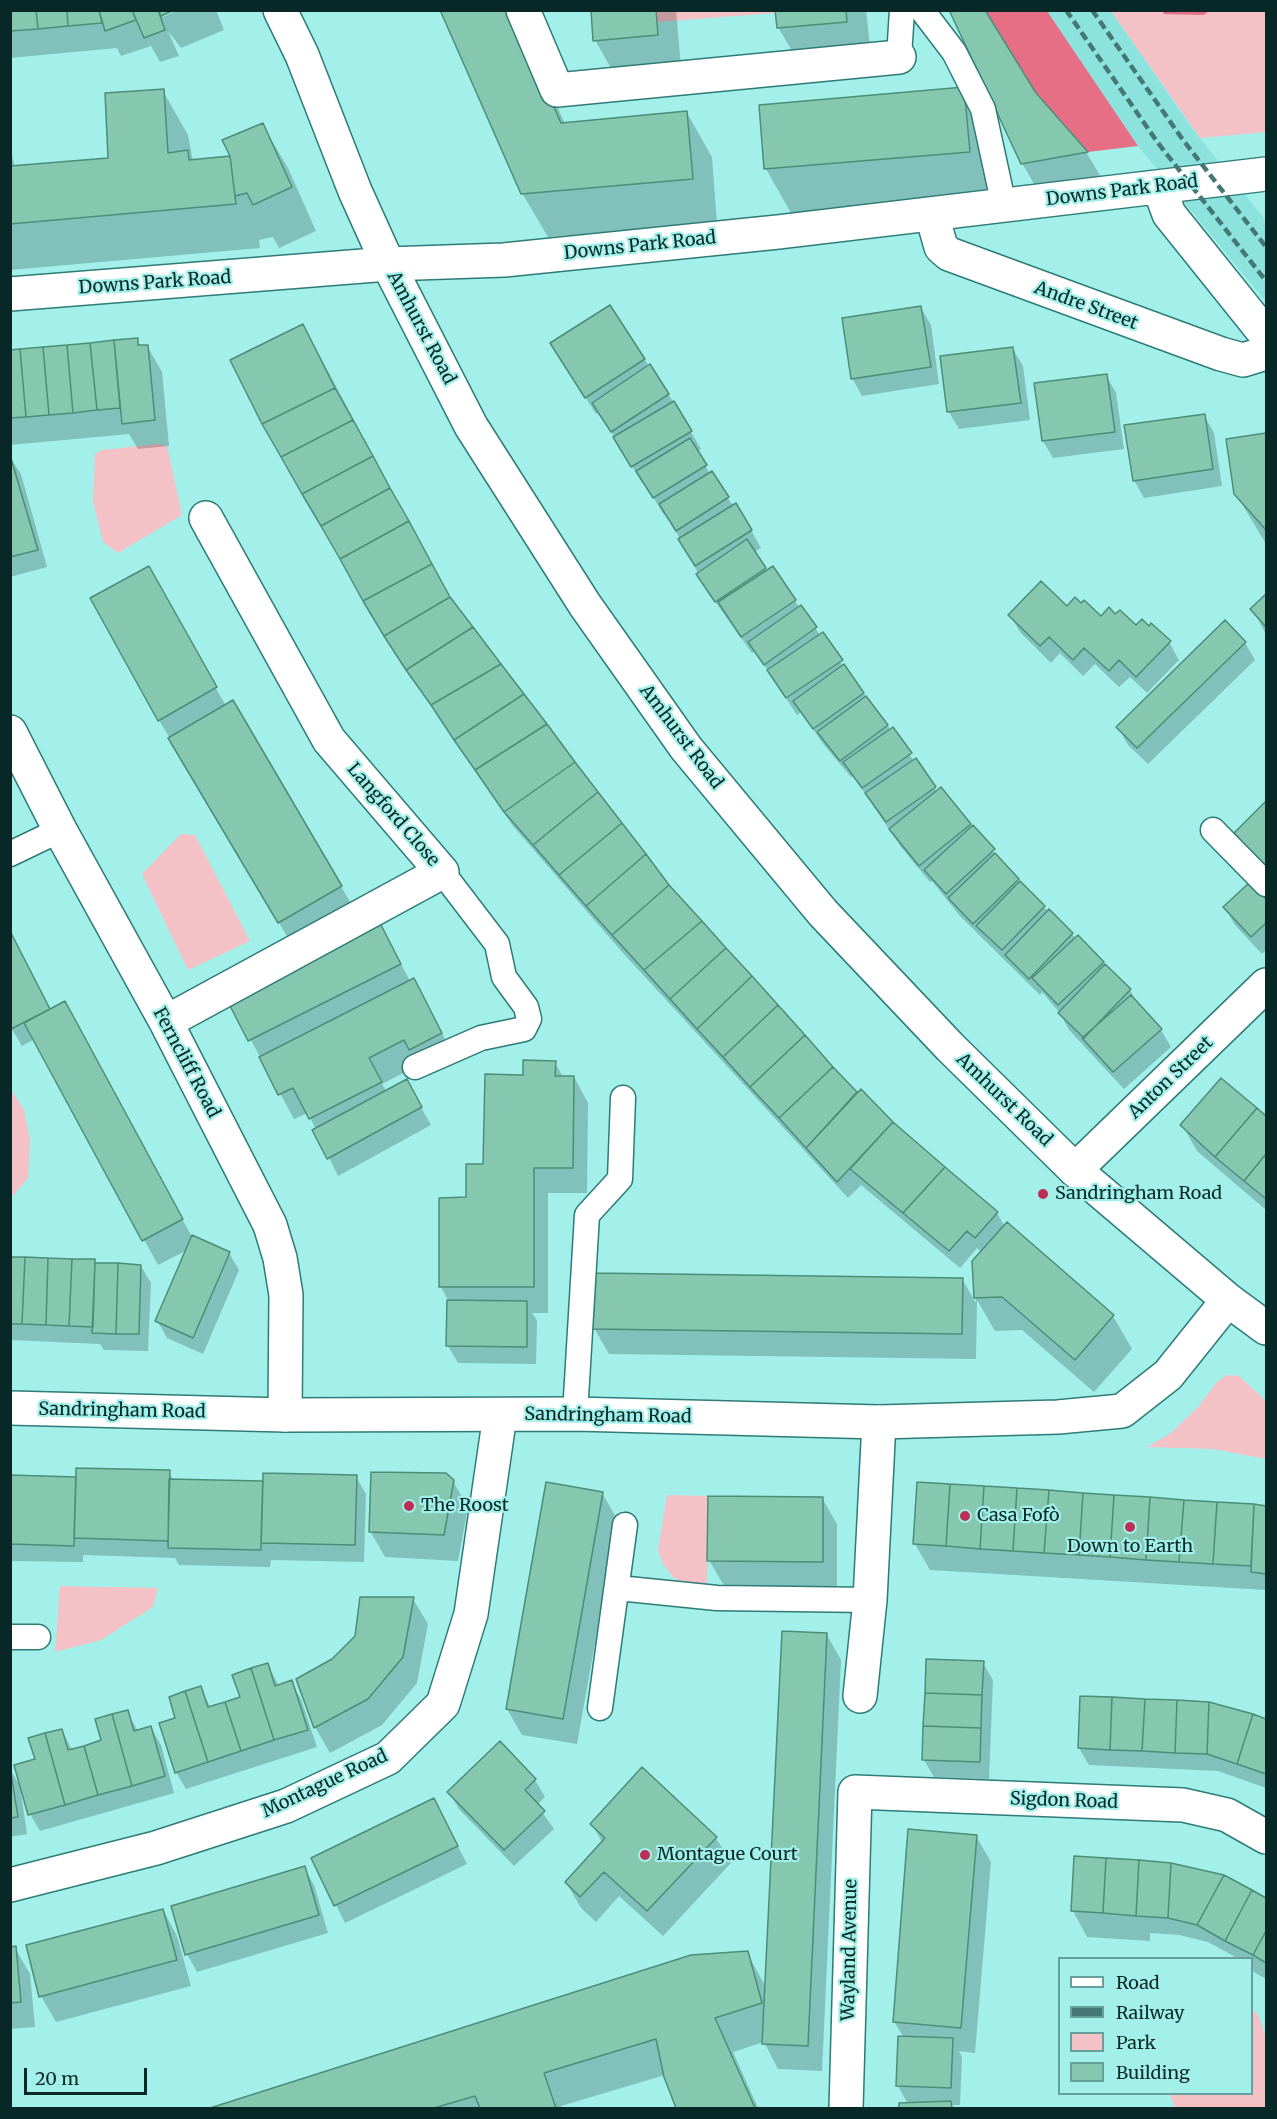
<!DOCTYPE html>
<meta charset="utf-8">
<style>
body{margin:0}
#map{position:relative;width:1277px;height:2119px;overflow:hidden;background:#a3f0ea;font-family:Merriweather,serif}
canvas{display:block}
.frame{position:absolute;inset:0;border:12px solid #072826;pointer-events:none}
.legend{position:absolute;left:1058px;top:1957px;width:195px;height:138px;box-sizing:border-box;background:#a3f0ea;border:2px solid #65a09c;margin:0;padding:8px 10px;list-style:none;font-size:18px;color:#072826}
.legend li{display:flex;align-items:center;gap:12px;height:30px}
.legend b{width:30px;border:2px solid #65a09c}
.scale{position:absolute;left:24px;top:2068px;width:123px;height:27px;box-sizing:border-box;border:3px solid #072826;border-top:0;padding-left:8px;font-size:18px;line-height:21px;white-space:nowrap;color:#072826;-webkit-text-stroke:4px #a3f0ea;paint-order:stroke}
</style>
<div id="map">
<canvas width="1277" height="2119"></canvas>
<div class="frame"></div>
<ul class="legend">
<li><b style="height:8px;background:#fff"></b>Road</li>
<li><b style="height:8px;background:#457774"></b>Railway</li>
<li><b style="height:16px;background:#f4c1c7"></b>Park</li>
<li><b style="height:16px;background:#85c7af"></b>Building</li>
</ul>
<div class="scale">20 m</div>
</div>
<script>
const ctx = document.querySelector('canvas').getContext('2d');
ctx.lineJoin = 'round';
function paint(path, color) { ctx.fillStyle = color; ctx.fill(path, 'evenodd'); }
const toPath = rows => new Path2D(rows.map(r => 'M' + r).join(''));
function trace(path, color, width, dash) { ctx.strokeStyle = color; ctx.lineWidth = width; ctx.lineCap = dash ? 'butt' : 'round'; ctx.setLineDash(dash || []); ctx.stroke(path); }
function write(font, color, halo, rows, align = 'center') {
  ctx.font = font + ' Merriweather,serif'; ctx.lineWidth = 4.5; ctx.setLineDash([]); ctx.textBaseline = 'middle'; ctx.strokeStyle = halo; ctx.fillStyle = color; for (const [text, x, y, turn = 0] of rows) {
    ctx.save(); ctx.translate(x, y); ctx.rotate((+turn || 0) * Math.PI / 180); ctx.textAlign = isNaN(turn) ? turn : align; if (halo) ctx.strokeText(text, 0, 0); ctx.fillText(text, 0, 0); ctx.restore();
  }
}
paint(toPath([
 [1047,11,1111,11,1192,128,1266,221,1266,302,1138,146]
]), '#8ce3dd');
paint(toPath([
 [775,10,775,13,657,22,656,11],
 [1111,11,1266,11,1266,132,1200,138],
 [157,444,167,446,182,515,118,553,103,542,93,501,95,454,102,450],
 [181,834,195,835,250,941,188,970,142,874],
 [11,1089,24,1110,30,1139,28,1178,11,1198],
 [1226,1375,1239,1376,1266,1401,1266,1459,1213,1449,1147,1447,1171,1433,1199,1406,1216,1383],
 [667,1495,708,1496,707,1584,689,1585,674,1578,663,1564,658,1550],
 [60,1586,158,1588,153,1607,101,1640,55,1652],
 [1252,2011,1258,2014,1266,2037,1266,2108,1175,2108,1170,2094,1252,2094]
]), '#f4c1c7');
paint(toPath([
 [986,11,1047,11,1138,146,1088,152,1036,93],
 [1162,11,1209,11,1204,15,1164,14]
]), '#e66f86');
paint(toPath([
 [10,10,171,10,163,14,163,17,178,10,216,10,224,30,181,48,168,31,179,56,160,62,151,46,121,56,117,48,10,58],
 [515,10,565,124,687,113,712,157,717,223,548,237,522,193],
 [592,10,676,10,682,78,620,84,595,40],
 [777,10,866,10,872,65,804,71,778,27],
 [964,89,989,133,994,196,791,213,766,169],
 [163,91,188,135,193,161,232,157,262,124,288,168,316,231,279,248,273,237,259,240,260,248,10,270,10,146,15,168,110,160],
 [1035,94,1086,152,1101,177,1037,189,1022,163],
 [609,307,674,403,701,449,697,451,710,474,751,530,761,548,754,552,767,572,795,601,937,792,941,789,1021,885,1130,990,1138,1005,1161,1030,1171,1047,1124,1089,1069,1030,1060,1013,1042,992,1040,995,960,916,932,881,930,882,901,847,853,776,851,777,824,745,801,712,797,715,755,651,752,653,708,592,666,513,664,515,644,482,642,483,599,412,596,414,562,361],
 [921,308,931,325,939,384,862,396,852,378],
 [137,340,141,346,147,346,162,372,169,446,138,449,129,434,10,445,10,351],
 [313,343,451,601,668,886,857,1094,861,1091,908,1138,997,1213,1005,1227,1113,1316,1132,1349,1094,1392,1022,1330,995,1331,977,1300,976,1359,609,1354,594,1328,962,1279,976,1303,974,1262,982,1252,977,1248,960,1268,861,1185,848,1198,623,953,513,826,396,654],
 [1013,349,1023,366,1030,420,959,429,949,412,942,358],
 [1106,375,1116,393,1124,449,1053,458,1043,441],
 [1204,415,1214,433,1222,486,1144,498,1134,480],
 [1266,434,1266,544,1236,494,1227,440],
 [10,457,21,474,47,567,10,577],
 [148,568,226,706,232,702,356,912,294,948,159,720],
 [1266,596,1266,634,1252,609],
 [1067,608,1101,618,1115,616,1169,642,1179,660,1147,693,1130,677,1119,687,1095,664,1083,676,1060,653,1051,663,1020,632,1010,615],
 [1245,643,1255,660,1148,764,1128,745,1118,727],
 [1266,803,1266,877,1235,834],
 [1250,884,1266,901,1266,950,1262,954,1235,925,1225,908],
 [10,932,51,1011,79,1029,192,1237,229,1253,239,1270,203,1354,167,1338,157,1320,187,1250,158,1265,35,1039,22,1046,10,1026],
 [394,951,410,981,428,1005,455,1059,419,1065,382,1084,387,1092,406,1081,431,1125,338,1176,308,1113,294,1119,229,1000],
 [555,1063,563,1077,574,1077,588,1103,587,1193,548,1193,548,1313,532,1313,537,1320,536,1364,458,1363,448,1346,448,1300,441,1287,467,1199,524,1076],
 [1221,1080,1266,1118,1266,1210,1197,1151,1182,1125],
 [10,1259,94,1261,96,1264,141,1266,151,1283,148,1351,104,1350,100,1344,10,1340],
 [169,1472,173,1480,264,1482,356,1477,366,1494,364,1562,271,1560,270,1567,179,1565,175,1558,83,1555,83,1562,10,1561,10,1477,77,1478],
 [453,1481,468,1507,458,1561,385,1557,370,1531],
 [919,1483,1266,1508,1266,1590,930,1570,915,1544],
 [602,1493,617,1519,577,1744,522,1735,507,1709],
 [822,1498,837,1524,837,1587,724,1586,709,1560],
 [413,1599,428,1624,417,1683,382,1725,330,1753,315,1727,297,1679,333,1660],
 [827,1635,841,1660,822,2071,778,2069,764,2042,733,2052,758,2108,678,2108,665,2075,561,2106,562,2108,215,2108,691,1956,747,1953,766,1987],
 [983,1663,993,1680,989,1779,934,1777,924,1760],
 [268,1665,279,1686,291,1682,301,1699,317,1747,186,1789,176,1772,177,1719,200,1688,211,1708,242,1698],
 [127,1712,138,1731,151,1728,161,1745,174,1793,40,1831,30,1814,37,1760,62,1730,72,1750,103,1741],
 [1253,1715,1266,1721,1266,1788,1218,1771,1089,1765,1079,1748],
 [500,1743,535,1780,545,1797,537,1805,554,1829,514,1866,459,1809,449,1792],
 [10,1769,20,1786,27,1834,10,1837],
 [434,1800,467,1864,345,1923,313,1859],
 [592,1824,716,1838,731,1863,663,1936,619,1896,596,1922,581,1908,566,1882,603,1844],
 [976,1836,991,1862,975,2053,959,2051,962,2057,960,2105,952,2105,954,2108,900,2108,900,2104,908,2104,898,2086,904,2038,894,2021],
 [304,1868,314,1885,328,1933,197,1972,187,1954],
 [1224,1876,1266,1900,1266,1979,1252,1971,1252,1958,1237,1958,1208,1942,1179,1935,1150,1933,1150,1941,1087,1937,1073,1911],
 [163,1910,177,1936,191,1986,56,2022,41,1996],
 [10,1948,15,1948,30,1974,35,2027,10,2029]
]), '#0003');
const building = toPath([
 [10,10,36,10,38,29,10,31,10,10],
 [36,10,67,10,68,26,38,29,36,10],
 [67,10,99,10,102,23,68,26,67,10],
 [99,10,132,10,136,20,105,31,99,10],
 [132,10,158,10,165,30,144,38,132,10],
 [158,10,174,10,161,16,158,10],
 [440,10,511,10,561,123,687,111,693,179,521,194,440,10],
 [591,10,656,10,658,35,593,41,591,10],
 [775,10,846,10,847,22,777,28,775,10],
 [949,10,985,10,1036,93,1088,152,1021,164,949,10],
 [964,87,970,152,764,169,759,105,964,87],
 [164,89,168,153,188,150,189,160,230,156,236,204,10,224,10,166,108,158,105,93,164,89],
 [263,123,292,187,253,205,247,193,235,196,230,156,222,140,263,123],
 [610,305,645,359,585,398,550,343,610,305],
 [921,306,931,367,851,379,842,318,921,306],
 [303,324,335,388,262,424,230,360,303,324],
 [138,338,138,345,148,345,155,420,122,424,114,340,138,338],
 [114,340,120,408,97,410,90,343,114,340],
 [90,343,97,410,73,413,67,345,90,343],
 [67,345,73,413,49,415,43,347,67,345],
 [43,347,49,415,26,417,20,349,43,347],
 [1013,347,1021,403,947,412,940,356,1013,347],
 [20,349,26,417,10,418,10,350,20,349],
 [650,364,669,394,611,432,592,403,650,364],
 [1107,374,1115,432,1042,441,1034,383,1107,374],
 [335,388,353,420,281,457,262,424,335,388],
 [674,401,692,431,631,467,613,437,674,401],
 [1205,414,1213,469,1133,481,1124,425,1205,414],
 [353,420,373,456,302,494,281,457,353,420],
 [1266,433,1266,530,1234,494,1226,439,1266,433],
 [690,438,707,465,653,498,636,471,690,438],
 [10,455,38,550,10,557,10,455],
 [373,456,390,488,321,526,302,494,373,456],
 [712,471,729,497,676,531,659,504,712,471],
 [390,488,409,521,340,559,321,526,390,488],
 [736,503,752,530,695,566,678,539,736,503],
 [409,521,432,564,363,601,340,559,409,521],
 [747,539,766,568,715,602,696,574,747,539],
 [432,564,450,597,384,636,363,601,432,564],
 [149,566,217,687,158,721,90,598,149,566],
 [773,566,796,600,741,637,718,602,773,566],
 [1041,581,1067,606,1075,597,1081,603,1084,600,1101,616,1109,607,1115,614,1120,610,1136,625,1142,619,1149,626,1151,623,1171,641,1136,677,1119,660,1109,671,1084,648,1073,660,1049,637,1040,646,1008,615,1041,581],
 [1266,594,1266,627,1250,609,1266,594],
 [450,597,473,627,406,670,384,636,450,597],
 [801,605,817,627,764,665,748,642,801,605],
 [1225,620,1246,642,1137,748,1116,727,1225,620],
 [473,627,501,664,431,705,406,670,473,627],
 [823,632,843,660,786,698,767,670,823,632],
 [501,664,524,694,454,740,431,705,501,664],
 [844,664,864,693,813,729,793,701,844,664],
 [524,694,547,724,475,770,454,740,524,694],
 [866,696,888,725,840,761,817,732,866,696],
 [233,700,342,886,278,923,168,738,233,700],
 [547,724,575,762,504,812,475,770,547,724],
 [893,727,912,753,862,788,843,762,893,727],
 [916,758,936,787,886,822,865,793,916,758],
 [575,762,598,792,533,845,504,812,575,762],
 [941,787,971,824,919,866,889,829,941,787],
 [598,792,622,823,559,875,533,845,598,792],
 [1266,801,1266,869,1233,834,1266,801],
 [622,823,646,854,586,906,559,875,622,823],
 [973,825,995,849,946,894,924,870,973,825],
 [995,853,1019,879,973,924,948,898,995,853],
 [646,854,669,885,612,935,586,906,646,854],
 [1020,881,1045,906,1002,950,976,926,1020,881],
 [1250,882,1266,899,1266,923,1251,937,1223,907,1250,882],
 [669,885,702,921,644,970,612,935,669,885],
 [1049,909,1073,933,1029,979,1005,955,1049,909],
 [702,921,726,948,670,999,644,970,702,921],
 [380,923,401,964,248,1041,227,1000,380,923],
 [10,931,50,1009,11,1029,10,1029,10,931],
 [1078,935,1104,962,1058,1005,1032,978,1078,935],
 [726,948,752,976,697,1029,670,999,726,948],
 [1105,964,1131,989,1084,1038,1058,1013,1105,964],
 [752,976,778,1005,723,1057,697,1029,752,976],
 [414,978,442,1033,409,1050,404,1040,369,1058,382,1082,309,1119,293,1088,278,1095,259,1057,414,978],
 [1131,995,1162,1029,1113,1072,1082,1038,1131,995],
 [65,1001,183,1219,142,1241,24,1023,65,1001],
 [778,1005,805,1035,750,1087,723,1057,778,1005],
 [805,1035,833,1067,779,1118,750,1087,805,1035],
 [523,1060,556,1061,555,1076,574,1076,573,1168,534,1168,534,1287,439,1287,439,1198,466,1197,466,1164,483,1164,485,1074,523,1075,523,1060],
 [833,1067,857,1092,806,1148,779,1118,833,1067],
 [1221,1078,1257,1108,1215,1157,1180,1125,1221,1078],
 [407,1079,422,1107,327,1159,312,1130,407,1079],
 [861,1089,893,1122,837,1182,806,1148,861,1089],
 [1257,1108,1266,1116,1266,1154,1244,1181,1215,1157,1257,1108],
 [893,1122,945,1167,903,1213,850,1169,893,1122],
 [1266,1154,1266,1199,1244,1181,1266,1154],
 [945,1167,998,1212,975,1238,967,1231,949,1251,903,1213,945,1167],
 [1007,1222,1114,1315,1075,1360,1002,1297,974,1298,972,1261,1007,1222],
 [192,1235,230,1252,193,1338,155,1321,192,1235],
 [10,1257,25,1257,22,1324,10,1324,10,1257],
 [25,1257,48,1258,46,1325,22,1324,25,1257],
 [48,1258,72,1259,69,1326,46,1325,48,1258],
 [72,1259,95,1259,93,1327,69,1326,72,1259],
 [95,1263,118,1263,116,1334,92,1333,95,1263],
 [118,1263,141,1265,139,1334,116,1334,118,1263],
 [594,1273,963,1278,962,1334,592,1329,594,1273],
 [447,1300,527,1301,527,1347,446,1346,447,1300],
 [76,1468,170,1470,168,1541,74,1538,76,1468],
 [371,1472,446,1473,454,1480,444,1535,369,1532,371,1472],
 [263,1473,357,1475,355,1545,261,1543,263,1473],
 [10,1475,76,1477,74,1546,10,1544,10,1475],
 [169,1479,263,1481,261,1550,168,1548,169,1479],
 [546,1482,603,1492,563,1719,506,1709,546,1482],
 [917,1482,950,1484,946,1546,913,1544,917,1482],
 [950,1484,984,1486,980,1549,946,1546,950,1484],
 [984,1486,1017,1488,1013,1551,980,1549,984,1486],
 [1017,1488,1049,1490,1044,1553,1013,1551,1017,1488],
 [1049,1490,1083,1493,1079,1555,1044,1553,1049,1490],
 [1083,1493,1114,1495,1110,1557,1079,1555,1083,1493],
 [1114,1495,1150,1497,1146,1560,1110,1557,1114,1495],
 [708,1496,823,1497,823,1562,707,1561,708,1496],
 [1150,1497,1184,1500,1179,1562,1146,1560,1150,1497],
 [1184,1500,1217,1502,1213,1564,1179,1562,1184,1500],
 [1217,1502,1254,1504,1251,1566,1213,1564,1217,1502],
 [1254,1504,1266,1506,1266,1574,1251,1572,1254,1504],
 [360,1597,414,1597,403,1657,368,1699,314,1728,296,1679,332,1659,355,1636,360,1597],
 [782,1631,827,1633,808,2046,762,2044,782,1631],
 [926,1659,984,1661,982,1695,925,1693,926,1659],
 [268,1663,275,1686,292,1680,308,1730,274,1740,251,1668,268,1663],
 [251,1668,274,1740,241,1751,225,1702,240,1697,232,1675,251,1668],
 [201,1686,208,1707,225,1702,241,1751,208,1762,185,1691,201,1686],
 [185,1691,208,1762,175,1773,159,1723,175,1718,169,1697,185,1691],
 [925,1693,982,1695,981,1728,923,1726,925,1693],
 [1080,1696,1112,1697,1110,1750,1078,1748,1080,1696],
 [1112,1697,1145,1699,1142,1751,1110,1750,1112,1697],
 [1145,1699,1177,1700,1175,1753,1142,1751,1145,1699],
 [1177,1700,1209,1702,1207,1754,1175,1753,1177,1700],
 [1209,1702,1253,1714,1237,1764,1207,1754,1209,1702],
 [128,1710,134,1731,151,1726,165,1776,132,1786,112,1714,128,1710],
 [112,1714,132,1786,98,1795,84,1746,101,1740,95,1719,112,1714],
 [1253,1714,1266,1719,1266,1774,1237,1764,1253,1714],
 [923,1726,981,1728,980,1762,922,1760,923,1726],
 [62,1729,68,1750,84,1746,98,1795,65,1805,45,1733,62,1729],
 [45,1733,65,1805,28,1815,14,1765,35,1759,28,1738,45,1733],
 [500,1741,536,1779,525,1790,545,1811,504,1850,447,1792,500,1741],
 [10,1767,18,1817,10,1818,10,1767],
 [642,1767,717,1837,647,1911,604,1872,580,1897,565,1882,605,1838,590,1824,642,1767],
 [434,1798,458,1846,334,1906,311,1858,434,1798],
 [908,1829,977,1835,961,2028,893,2022,908,1829],
 [1074,1856,1106,1858,1103,1913,1071,1911,1074,1856],
 [1106,1858,1139,1860,1136,1916,1103,1913,1106,1858],
 [1139,1860,1171,1863,1168,1918,1136,1916,1139,1860],
 [1171,1863,1224,1875,1197,1925,1168,1918,1171,1863],
 [305,1866,319,1915,185,1955,171,1906,305,1866],
 [1224,1875,1252,1890,1225,1941,1197,1925,1224,1875],
 [1252,1890,1266,1898,1266,1931,1253,1955,1225,1941,1252,1890],
 [163,1909,177,1960,39,1997,26,1945,163,1909],
 [1266,1931,1266,1963,1253,1955,1266,1931],
 [16,1946,21,2002,10,2003,10,1947,16,1946],
 [748,1951,762,2003,715,2018,755,2108,676,2108,664,2077,656,2039,544,2073,556,2108,480,2108,475,2096,434,2108,210,2108,691,1955,748,1951],
 [898,2036,953,2038,951,2088,896,2086,898,2036],
 [951,2101,952,2108,899,2108,899,2103,951,2101]
]);
paint(building, '#85c7af');
trace(building, '#4d8d78', 1.5);
const lane = toPath([
 [922,10,954,52,983,109,1004,206],
 [899,57,902,10],
 [1213,830,1266,884],
 [10,854,60,830],
 [415,1067,481,1038,524,1029,529,1019,526,1007,504,977,497,944,442,872],
 [575,1414,587,1215,620,1179,623,1098],
 [618,1588,717,1598,870,1600],
 [10,1637,38,1637],
 [600,1708,625,1525]
]);
const street = toPath([
 [523,10,557,90,899,57],
 [1159,187,1169,214,1266,335],
 [932,215,941,247,949,254,1221,354,1243,360,1266,353],
 [388,264,504,260,778,232,1266,174],
 [10,732,60,830,166,1022,270,1225,280,1258,286,1295,285,1415],
 [166,1022,442,872,329,740,206,518],
 [1075,1170,1266,985],
 [860,1696,870,1600,879,1422],
 [10,1885,156,1848,286,1806,388,1758,443,1704,471,1614,500,1415],
 [846,2108,855,1792,1183,1805,1227,1815,1266,1837]
]);
const secondary = toPath([
 [280,10,302,55,355,191,388,264,471,426,585,605,686,748,823,913,950,1047,1075,1170,1228,1300,1266,1328],
 [10,294,388,264],
 [10,1408,285,1415,575,1414,879,1422,1058,1417,1122,1411,1168,1375,1228,1300]
]);
trace(lane, '#2e7b77', 27);
trace(street, '#2e7b77', 36);
trace(secondary, '#2e7b77', 36);
trace(lane, '#fff', 24);
trace(street, '#fff', 33);
trace(secondary, '#fff', 33);
trace(toPath([
 [1066,10,1158,143,1266,281],
 [1092,10,1183,140,1266,247]
]), '#457774', 4.5, [9, 4.5]);
for (const [x, y, r, color] of [
 [1043,1194,6,"#bd2e56"],
 [409,1506,6,"#bd2e56"],
 [965,1516,6,"#bd2e56"],
 [1130,1527,6,"#bd2e56"],
 [645,1855,6,"#bd2e56"]
]) { const dot = new Path2D(); dot.arc(x, y, r, 0, 2 * Math.PI); ctx.fillStyle = color; ctx.fill(dot); trace(dot, '#a3f0ea', 2); }
write('18px', '#072826', '#a3f0ea', [
 ["Downs Park Road",1122,191,-7],
 ["Downs Park Road",640,246,-6],
 ["Downs Park Road",155,283,-4],
 ["Andre Street",1086,306,20],
 ["Amhurst Road",421,328,62],
 ["Amhurst Road",681,737,53],
 ["Langford Close",393,815,49],
 ["Ferncliff Road",186,1063,62],
 ["Anton Street",1171,1078,-44],
 ["Amhurst Road",1004,1100,44],
 ["Sandringham Road",122,1411,1],
 ["Sandringham Road",608,1416,1],
 ["Montague Road",325,1784,-25],
 ["Sigdon Road",1064,1801,2],
 ["Wayland Avenue",850,1950,-89]
]);
write('18px', '#072826', '#a3f0ea', [
 ["Sandringham Road",1055,1194],
 ["The Roost",421,1506],
 ["Casa Fofò",977,1516],
 ["Down to Earth",1130,1547,"center"],
 ["Montague Court",657,1855]
], 'left');
</script>
